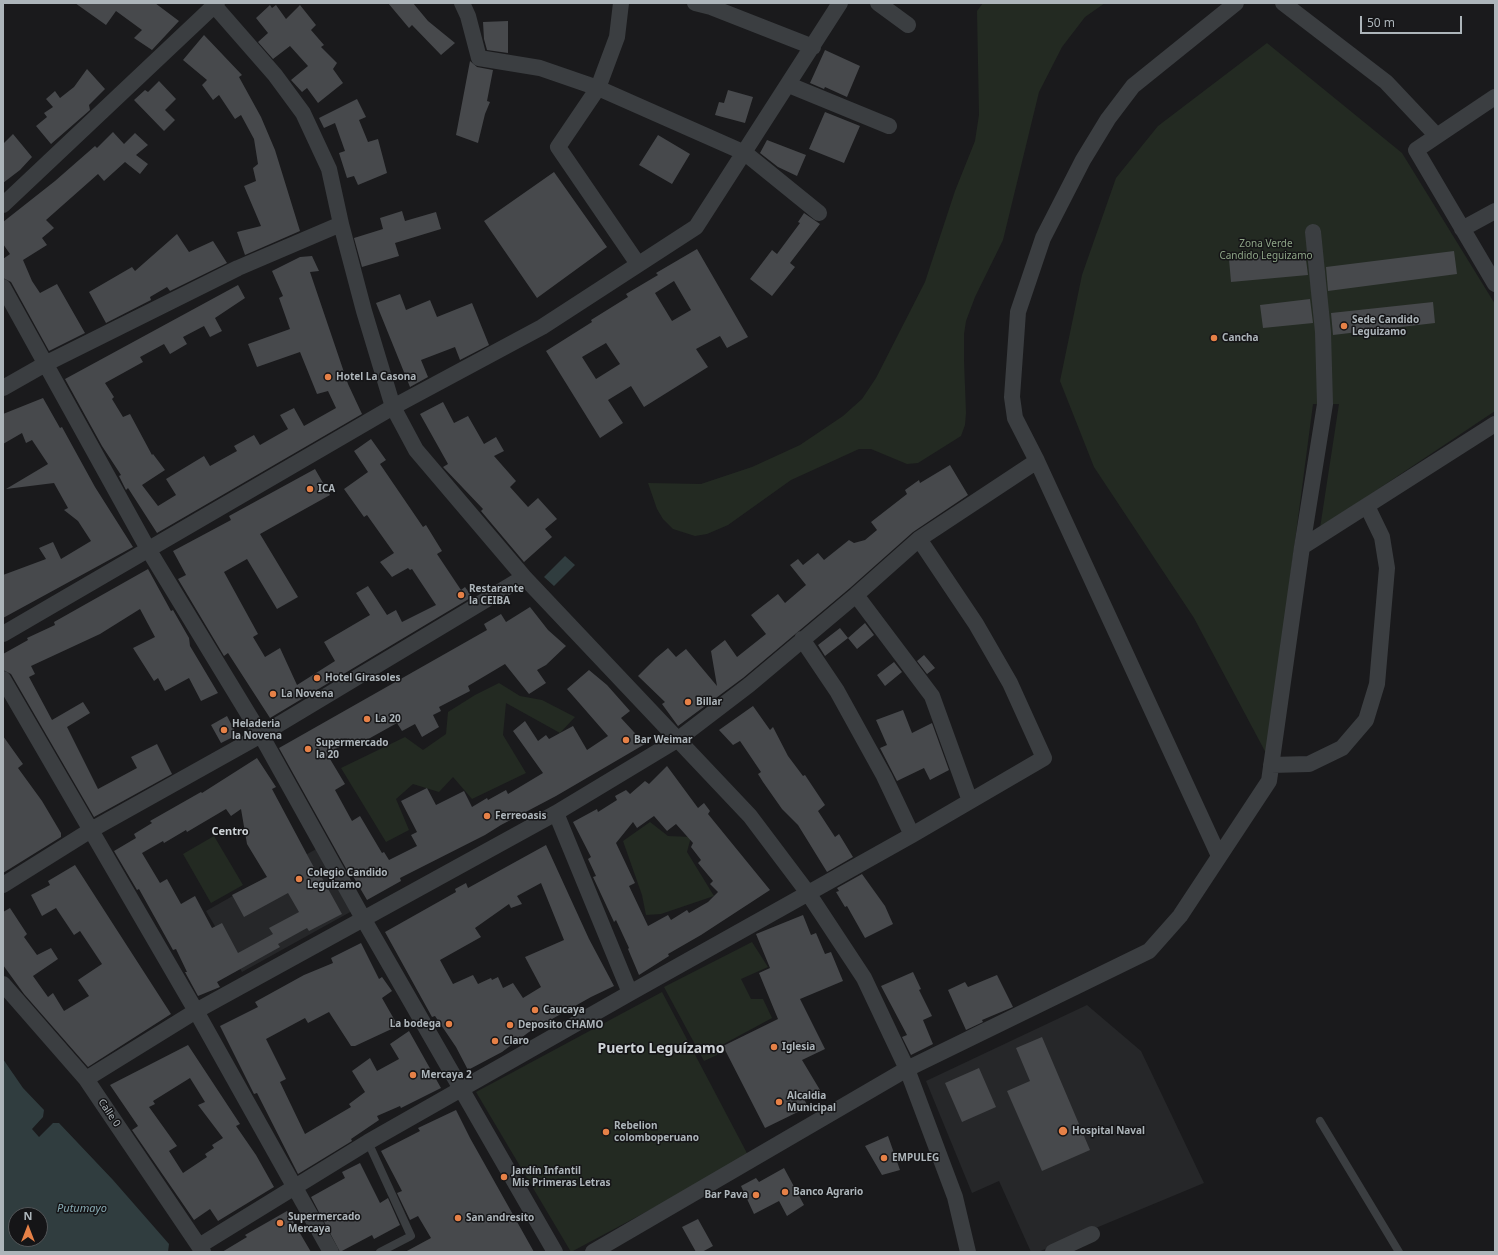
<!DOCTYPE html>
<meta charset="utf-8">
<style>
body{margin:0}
#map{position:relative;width:1498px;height:1255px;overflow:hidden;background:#1a1a1c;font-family:"Noto Sans",sans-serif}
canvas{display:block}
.frame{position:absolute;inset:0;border:4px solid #adb5ba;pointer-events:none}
.north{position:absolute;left:8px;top:1207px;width:40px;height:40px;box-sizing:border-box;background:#151517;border:1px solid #525558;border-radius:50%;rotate:0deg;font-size:11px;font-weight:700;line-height:16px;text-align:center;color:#adb5ba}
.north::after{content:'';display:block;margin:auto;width:14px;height:18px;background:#e68147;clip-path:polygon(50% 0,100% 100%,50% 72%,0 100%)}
.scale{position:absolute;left:1360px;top:16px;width:102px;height:18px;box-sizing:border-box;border:2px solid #adb5ba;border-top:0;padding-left:5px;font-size:12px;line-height:14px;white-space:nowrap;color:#adb5ba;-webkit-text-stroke:3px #151517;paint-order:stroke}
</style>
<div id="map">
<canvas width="1498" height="1255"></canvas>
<div class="frame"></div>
<div class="north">N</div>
<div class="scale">50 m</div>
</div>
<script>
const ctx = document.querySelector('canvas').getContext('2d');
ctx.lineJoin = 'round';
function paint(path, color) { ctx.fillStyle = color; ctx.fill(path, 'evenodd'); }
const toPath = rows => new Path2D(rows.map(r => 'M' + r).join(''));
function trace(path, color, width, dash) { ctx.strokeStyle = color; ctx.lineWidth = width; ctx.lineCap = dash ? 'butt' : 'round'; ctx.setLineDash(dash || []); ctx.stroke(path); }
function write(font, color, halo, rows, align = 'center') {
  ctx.font = font + ' "Noto Sans",sans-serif'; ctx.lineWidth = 3; ctx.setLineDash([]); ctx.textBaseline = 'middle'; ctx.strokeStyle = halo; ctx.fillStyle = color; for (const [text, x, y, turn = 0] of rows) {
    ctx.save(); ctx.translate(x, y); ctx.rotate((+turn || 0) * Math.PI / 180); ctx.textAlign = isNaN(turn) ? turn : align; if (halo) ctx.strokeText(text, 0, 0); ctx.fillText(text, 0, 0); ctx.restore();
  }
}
paint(toPath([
 [318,848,352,911,242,972,206,911],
 [1087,1005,1141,1051,1204,1183,1038,1252,1031,1252,999,1181,972,1193,926,1081]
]), '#262729');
paint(toPath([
 [983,3,1105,3,1085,17,1062,47,1039,92,1003,240,975,297,966,321,964,334,964,360,966,413,965,425,961,436,918,463,907,464,871,449,859,449,791,480,728,525,707,534,695,536,673,529,663,519,657,509,648,483,701,484,752,467,800,445,843,416,862,399,876,378,925,282,955,191,975,141,979,115,977,11],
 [1267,43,1402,153,1495,304,1495,411,1320,528,1339,404,1313,404,1267,755,1194,618,1094,467,1060,381,1082,275,1116,178,1158,126],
 [499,683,520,696,542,700,575,717,560,733,506,703,503,735,526,773,472,799,453,777,439,792,413,784,396,799,409,830,386,842,341,768,405,737,423,750,446,734,448,712,475,695],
 [650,822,668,836,691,837,687,852,714,896,661,914,646,915,642,895,623,841],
 [214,836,243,885,211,903,183,854],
 [752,942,768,967,741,979,751,999,763,999,772,1018,722,1045,717,1055,704,1061,664,987],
 [662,992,749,1157,571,1252,476,1092]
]), '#232a22');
paint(toPath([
 [565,556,575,565,554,586,544,577],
 [3,1059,23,1088,44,1110,43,1117,32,1129,39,1137,53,1123,59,1123,113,1180,169,1244,168,1252,3,1252],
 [16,1215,40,1215,40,1239,16,1239]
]), '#303d3f');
paint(toPath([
 [75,3,155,3,179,21,152,50,134,38,142,30,116,11,106,25],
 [388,3,413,3,428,21,455,43,441,55,412,25,409,28],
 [270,5,272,8,276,5,286,19,300,5,316,25,311,30,324,45,321,47,337,63,333,69,343,83,318,103,307,88,302,92,291,80,308,66,290,46,273,59,258,42,268,33,256,18],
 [508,21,508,53,487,50,484,39,483,22],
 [204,35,242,75,239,77,261,117,275,150,300,231,245,255,237,232,261,226,244,186,256,181,253,168,258,164,254,139,241,115,235,119,219,95,213,100,202,85,207,80,183,60],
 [825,50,860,66,847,97,825,87,824,89,810,83],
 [470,61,477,67,493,70,487,101,490,102,485,114,478,143,456,135],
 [87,69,105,89,89,105,90,110,51,144,36,126,47,117,44,113,53,107,46,99,55,91,60,98,74,87],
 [159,81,176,99,165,110,175,120,164,131,134,100,145,90,148,92],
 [728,90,753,97,745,123,715,115,719,102,724,103],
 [357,99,366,117,359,120,368,142,378,139,387,173,358,185,354,176,347,178,339,153,345,151,335,123,324,128,319,118],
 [825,112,860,126,844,163,809,149],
 [113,132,124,144,135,133,148,145,136,155,148,164,140,174,125,162,104,181,98,174,46,220,54,228,42,238,47,245,23,260,32,281,40,293,57,284,85,333,49,351,11,282,3,278,3,259,10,254,3,244,3,222,55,181,95,146,97,148],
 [13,134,32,157,20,170,3,183,3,144],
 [658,135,690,154,672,184,639,165],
 [767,140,806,155,797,176,778,167,760,153],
 [554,172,607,247,537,298,484,221],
 [402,211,405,221,436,212,441,229,395,243,399,256,362,267,354,238,383,229,380,218],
 [804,213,820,224,790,263,795,267,772,296,750,279,772,250,777,254,800,223,798,222],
 [177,234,189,252,213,241,227,263,170,291,167,287,150,297,151,300,106,323,89,292,132,267,135,271],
 [697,249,748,337,727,348,720,336,696,349,708,367,644,407,631,386,608,400,623,423,600,438,546,351,592,322,591,320,628,297,626,294,658,275,656,273],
 [674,281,691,310,672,321,655,293],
 [606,343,620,364,596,379,582,357],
 [1454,251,1457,274,1328,291,1326,267],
 [1305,252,1308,275,1231,282,1229,259],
 [312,256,319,271,310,272,348,384,362,414,157,533,128,488,126,490,119,476,121,475,102,446,65,379,238,285,245,298,215,318,222,331,210,337,204,326,183,337,187,344,170,354,164,344,140,357,143,362,105,383,114,397,112,399,123,417,130,414,152,455,153,454,165,470,142,485,158,506,176,495,166,479,204,456,210,466,237,451,234,446,254,435,260,445,288,429,280,415,294,408,304,426,336,408,328,391,317,394,300,352,257,367,248,344,290,329,279,298,283,296,272,271,300,257],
 [400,294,406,310,430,300,437,317,472,303,489,345,460,360,455,347,421,360,428,377,410,387,376,303],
 [1310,299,1313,323,1263,328,1260,305],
 [1433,302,1435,323,1333,335,1331,313],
 [43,398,60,428,62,427,95,487,133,547,3,618,3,575,46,559,39,548,53,542,61,559,91,541,78,521,64,510,68,508,54,483,6,489,48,464,32,440,26,443,22,433,3,444,3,414],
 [443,402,454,423,468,416,484,444,496,437,504,451,494,456,516,481,510,487,528,507,538,498,557,519,545,529,552,537,524,562,481,511,483,509,443,467,448,464,420,414],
 [371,439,386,460,380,464,423,527,426,525,442,551,437,554,461,590,465,587,472,597,270,718,228,653,224,656,178,579,186,575,173,551,231,520,229,516,315,469,330,495,260,534,298,597,277,609,247,559,224,572,258,634,253,637,265,657,280,648,297,685,335,661,324,642,370,615,356,593,368,586,387,615,396,610,402,622,436,605,412,569,410,570,408,568,392,577,380,562,394,553,367,515,364,517,344,489,368,472,354,451],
 [950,465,968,495,913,532,850,588,743,678,678,726,662,704,665,702,638,676,656,658,668,648,676,657,686,649,717,686,711,651,725,640,737,657,766,634,751,615,778,594,785,603,806,585,790,565,798,559,803,565,818,553,824,560,849,540,854,543,865,540,877,530,871,522,907,494,905,490,919,480,920,483],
 [148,569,171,611,173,610,189,638,190,646,218,693,201,701,189,678,165,691,158,678,154,681,133,648,155,637,140,609,100,634,31,666,35,674,29,677,52,720,83,702,90,713,67,727,98,789,137,768,131,757,157,744,172,774,94,817,11,674,3,670,3,654,28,640,27,638,55,625,54,622],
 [530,607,548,630,566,646,546,665,537,670,546,683,529,694,505,664,468,686,470,691,439,707,441,711,433,715,439,727,422,737,415,724,402,731,397,723,354,747,350,741,327,754,345,784,335,790,352,821,360,816,382,853,384,852,389,860,417,846,411,835,417,832,401,801,427,788,436,805,464,791,472,807,487,798,488,800,506,790,508,794,543,773,513,731,525,721,538,741,546,735,549,739,573,726,587,750,608,736,567,689,589,670,607,685,630,711,621,718,645,744,556,796,501,825,485,835,400,878,401,881,367,900,350,871,348,872,279,748,487,630,484,624,501,614,506,622],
 [865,623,874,635,857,649,848,638],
 [840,628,848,638,825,656,818,645],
 [924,655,935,668,927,674,917,661],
 [894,662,902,672,885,686,877,675],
 [753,706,770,730,773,727,788,756,803,776,805,775,825,805,818,811,835,837,839,834,853,857,827,872,798,825,782,809,763,782,758,774,761,772,740,741,733,745,719,730],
 [903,710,912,733,932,723,949,770,930,780,924,768,897,781,880,748,887,745,876,720],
 [227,716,237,735,221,743,211,725],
 [3,736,23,764,18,768,42,801,61,833,61,837,3,873],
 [257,758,276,787,272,789,319,877,321,876,342,914,309,931,307,928,278,944,280,947,217,982,220,987,198,996,185,972,187,972,176,949,173,950,139,889,137,890,114,851,136,838,134,834,152,823,150,821,201,792,202,793],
 [226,809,231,816,241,809,247,844,267,877,232,895,244,917,288,893,299,912,269,928,273,934,238,953,222,923,212,928,195,896,181,904,167,879,160,883,142,853,163,841,164,843,186,830,187,832],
 [667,766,698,808,704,803,710,811,708,814,770,890,701,935,668,954,669,956,639,975,628,949,629,948,616,920,614,922,593,877,596,876,588,859,591,857,573,822,597,809,598,812,617,800,615,796,626,790,630,794,645,781,649,784],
 [654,816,667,831,676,824,693,843,691,847,701,860,698,863,713,881,710,884,718,892,708,902,689,913,687,910,671,920,668,915,648,926,629,886,635,883,616,843,633,822,637,828],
 [546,845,589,939,614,986,591,997,529,1032,502,1052,468,1070,456,1047,435,1016,432,1017,385,932,456,892,455,889,466,883,468,888],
 [541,883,564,940,525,957,541,987,523,998,513,983,503,988,498,977,492,980,491,978,478,984,473,975,453,984,440,960,481,937,475,928,509,904,511,908,522,904,517,896],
 [75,865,171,1014,88,1067,24,994,3,965,3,912,10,908,27,934,24,937,37,955,51,948,58,959,33,976,48,997,53,993,64,1011,89,996,78,980,102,964,80,931,74,935,56,908,42,916,31,895,50,885,48,881],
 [862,874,885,906,893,924,865,938,847,906,845,907,836,892,839,891,837,888],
 [803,915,811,935,816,933,825,954,831,952,843,981,800,999,825,1049,802,1060,820,1090,804,1099,808,1107,765,1128,723,1046,778,1019,759,973,770,968,756,934],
 [361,943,379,979,382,977,392,991,382,998,398,1026,355,1046,351,1046,329,1012,308,1023,305,1018,266,1039,286,1079,280,1082,305,1134,351,1107,349,1104,365,1092,352,1071,370,1058,377,1071,399,1059,390,1044,409,1031,441,1088,401,1108,400,1106,377,1116,379,1120,351,1139,352,1141,298,1174,257,1093,254,1094,220,1026,258,1007,255,1002,304,975,333,963,331,958],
 [913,972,921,989,919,990,932,1016,923,1020,933,1044,911,1055,902,1037,907,1035,881,986],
 [997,975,1013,1007,982,1020,983,1022,966,1030,948,990,965,982,968,987],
 [1042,1037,1090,1150,1042,1171,1007,1091,1030,1081,1016,1048],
 [188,1045,240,1124,236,1126,256,1155,274,1187,218,1221,210,1209,194,1220,132,1130,138,1126,110,1085],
 [190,1078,205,1102,198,1105,223,1138,212,1145,214,1148,205,1154,207,1157,183,1173,169,1151,177,1146,149,1107,155,1104,153,1101],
 [979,1068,996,1107,962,1122,945,1083],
 [456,1110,470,1138,534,1252,405,1252,431,1238,418,1216,410,1220,397,1193,402,1191,381,1151,420,1131,418,1128],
 [888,1136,900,1170,882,1175,865,1146],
 [360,1163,380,1203,388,1198,400,1225,374,1239,372,1235,340,1252,311,1197,345,1178,342,1172],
 [784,1168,804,1205,787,1216,779,1201,754,1214,741,1186,756,1178,759,1182],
 [287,1211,311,1252,222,1252,247,1237,245,1235],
 [698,1219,713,1246,702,1252,696,1252,682,1227]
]), '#47494c');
trace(toPath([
 [1320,1121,1399,1252],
 [368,1142,411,1236,380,1252]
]), '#3b3e41', 8);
trace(toPath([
 [212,3,275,75,303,113,329,169,341,224,364,311,393,407,416,450,524,577,750,816,808,893,864,978,907,1069,955,1197,968,1252],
 [462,3,468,16,479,58,540,68,598,88,745,153,819,213],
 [621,3,617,37,598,88,558,147,638,264],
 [695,3,711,7,813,47],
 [878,3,908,25],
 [1283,3,1386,82,1437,136],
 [789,85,889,126],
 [1495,97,1416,150,1495,284],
 [3,205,217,3],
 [1462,229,1495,211],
 [3,287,148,549,261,735,364,920,555,1252],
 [3,388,47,363,238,268,341,224],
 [1037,461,1015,418,1012,397,1018,312,1043,238,1083,160,1108,119,1133,86,1236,3],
 [1302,547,1495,424],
 [856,595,932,696,970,801],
 [3,634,393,407,542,327,696,227,840,3],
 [802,639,837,691,884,776,912,835],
 [3,679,196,1011,331,1252],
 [1271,765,1309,764,1342,748,1366,720,1377,684,1387,568,1382,537,1367,506],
 [556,813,630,993],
 [3,885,91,830,261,735,524,577],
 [3,984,86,1079,203,1252],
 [86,1079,196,1011,556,813,677,740,749,685,856,595,919,539,1037,461,1219,856],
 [199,1246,368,1142,630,993,912,835,1044,758,1010,683,976,624,919,539],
 [593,1252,907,1069,1149,951,1180,916,1269,781,1302,547,1325,404,1323,332,1313,232],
 [1053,1252,1092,1234]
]), '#3b3e41', 16);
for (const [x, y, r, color] of [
 [1344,326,4,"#e68147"],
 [1214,338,4,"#e68147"],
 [328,377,4,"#e68147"],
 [310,489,4,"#e68147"],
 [461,595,4,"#e68147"],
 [317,678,4,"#e68147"],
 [273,694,4,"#e68147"],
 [688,702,4,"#e68147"],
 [367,719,4,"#e68147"],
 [224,730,4,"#e68147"],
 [626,740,4,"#e68147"],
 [308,749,4,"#e68147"],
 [487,816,4,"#e68147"],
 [299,879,4,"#e68147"],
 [535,1010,4,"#e68147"],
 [449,1024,4,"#e68147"],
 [510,1025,4,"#e68147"],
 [495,1041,4,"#e68147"],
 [774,1047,4,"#e68147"],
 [413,1075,4,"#e68147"],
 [779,1102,4,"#e68147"],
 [1063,1131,5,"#e68147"],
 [606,1132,4,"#e68147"],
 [884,1158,4,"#e68147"],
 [504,1177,4,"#e68147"],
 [785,1192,4,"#e68147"],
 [756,1195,4,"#e68147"],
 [458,1218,4,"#e68147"],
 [280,1223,4,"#e68147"]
]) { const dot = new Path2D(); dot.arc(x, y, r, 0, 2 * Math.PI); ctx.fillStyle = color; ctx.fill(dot); trace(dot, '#151517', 1.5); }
write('10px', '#8da486', '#151517', [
 ["Zona Verde",1266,244],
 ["Candido Leguizamo",1266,256]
]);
write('bold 10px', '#adb5ba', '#151517', [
 ["Sede Candido",1352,320],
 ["Leguizamo",1352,332],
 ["Cancha",1222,338],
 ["Hotel La Casona",336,377],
 ["ICA",318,489],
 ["Restarante",469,589],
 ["la CEIBA",469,601],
 ["Hotel Girasoles",325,678],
 ["La Novena",281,694],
 ["Billar",696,702],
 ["La 20",375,719],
 ["Heladeria",232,724],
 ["la Novena",232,736],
 ["Bar Weimar",634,740],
 ["Supermercado",316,743],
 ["la 20",316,755],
 ["Ferreoasis",495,816],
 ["Colegio Candido",307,873],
 ["Leguizamo",307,885],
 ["Caucaya",543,1010],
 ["La bodega",441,1024,"right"],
 ["Deposito CHAMO",518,1025],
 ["Claro",503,1041],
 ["Iglesia",782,1047],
 ["Mercaya 2",421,1075],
 ["Alcaldia",787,1096],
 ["Municipal",787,1108],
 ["Rebelion",614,1126],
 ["colomboperuano",614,1138],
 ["Hospital Naval",1072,1131],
 ["EMPULEG",892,1158],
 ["Jardín Infantil",512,1171],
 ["Mis Primeras Letras",512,1183],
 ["Banco Agrario",793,1192],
 ["Bar Pava",748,1195,"right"],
 ["Supermercado",288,1217],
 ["Mercaya",288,1229],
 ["San andresito",466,1218]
], 'left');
write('10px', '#adb5ba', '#151517', [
 ["Calle 0",109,1113,56]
]);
write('bold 11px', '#ced3d7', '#151517', [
 ["Centro",230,832]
]);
write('italic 11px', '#87abb3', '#151517', [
 ["Putumayo",82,1209]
]);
write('bold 14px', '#ced3d7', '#151517', [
 ["Puerto Leguízamo",661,1049]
]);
</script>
